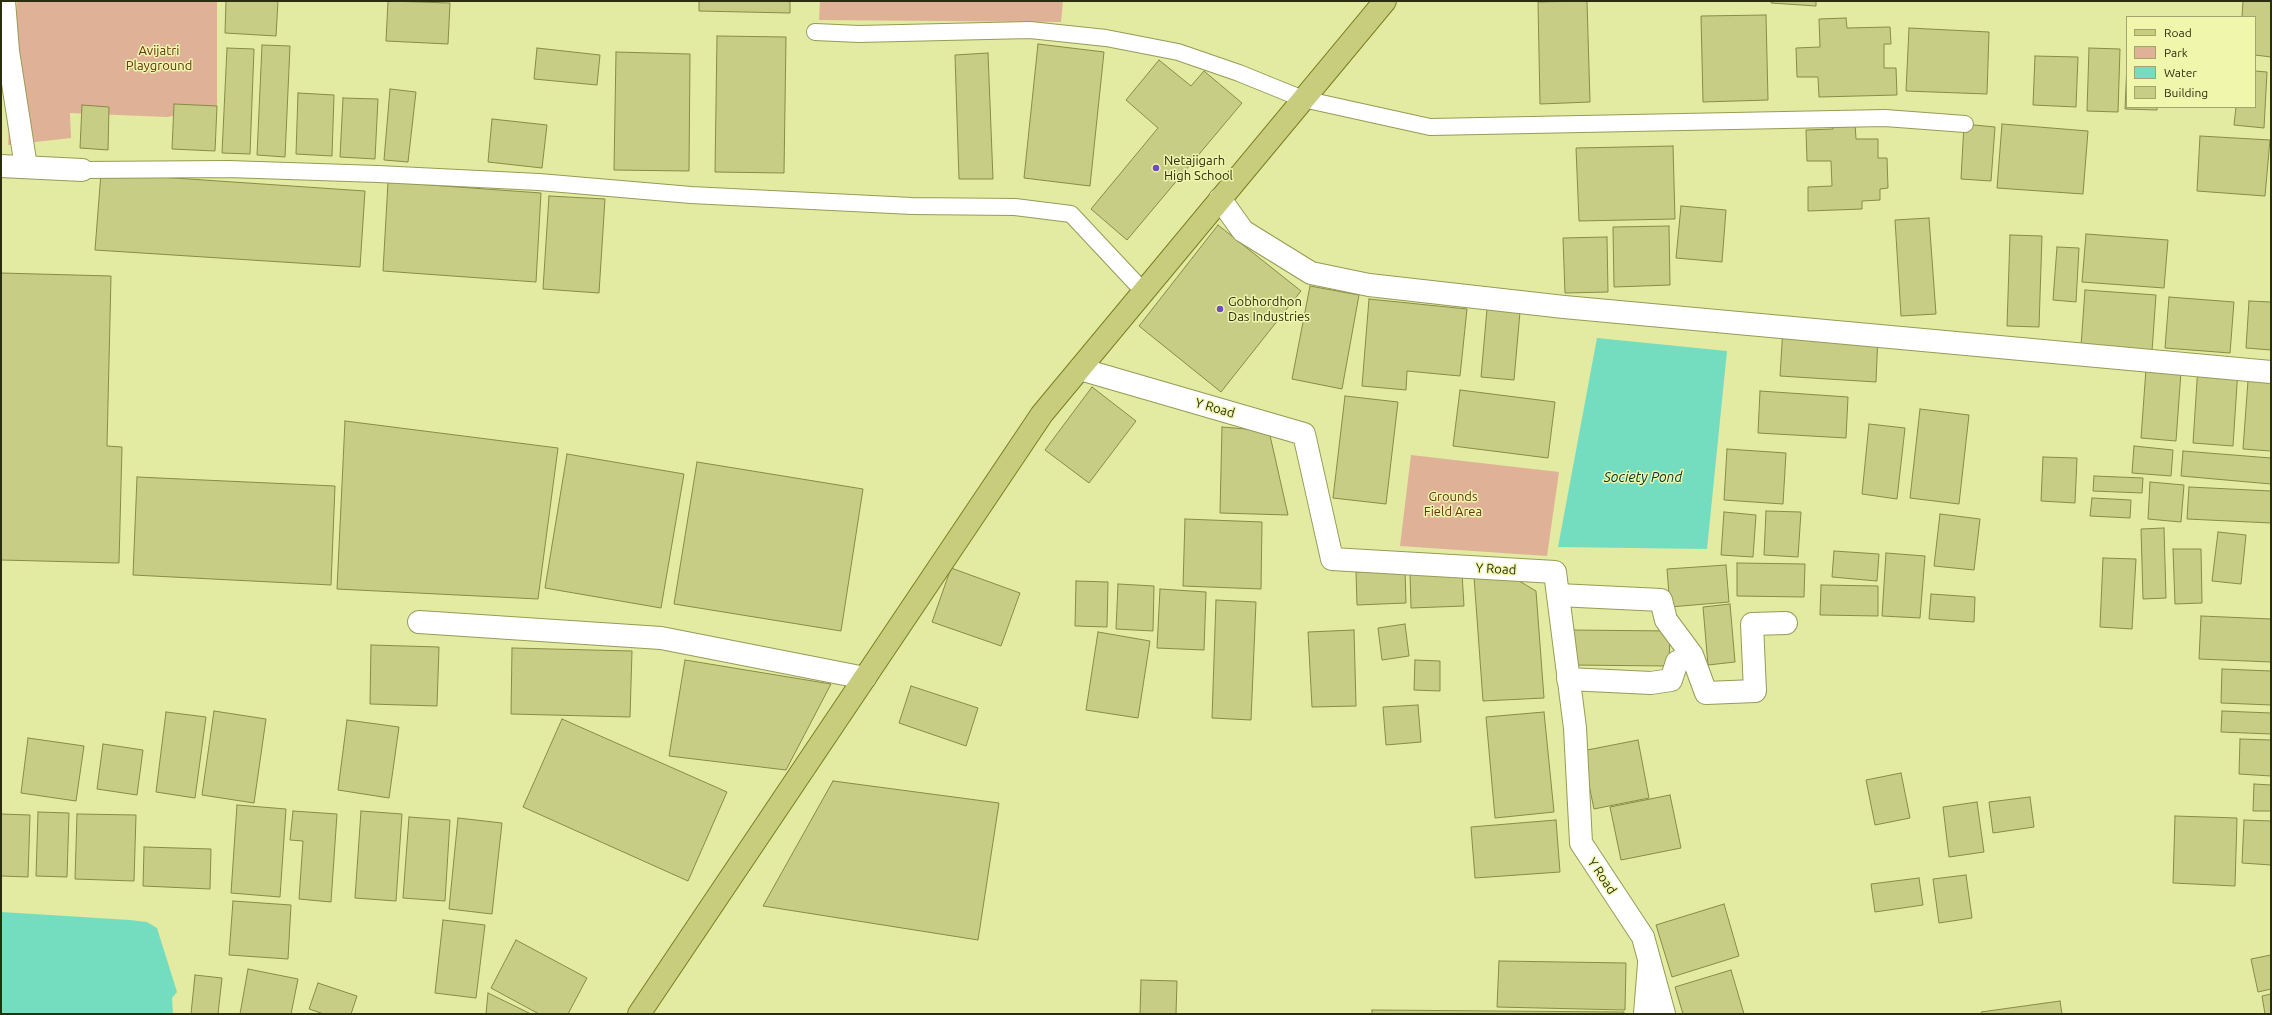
<!DOCTYPE html>
<style>
body{margin:0}
#map{position:relative;width:2272px;height:1015px;overflow:hidden;background:#e3eaa1;font-family:Ubuntu,sans-serif}
canvas{display:block}
.frame{position:absolute;inset:0;border:2px solid #2b2d0f;pointer-events:none}
.legend{position:absolute;left:2126px;top:16px;width:130px;height:92px;box-sizing:border-box;background:#f0f7ad;border:1px solid #a1a66e;margin:0;padding:5px 7px;list-style:none;font-size:12px;color:#2b2d0f}
.legend li{display:flex;align-items:center;gap:8px;height:20px}
.legend b{width:20px;border:1px solid #a1a66e}
</style>
<div id="map">
<canvas width="2272" height="1015"></canvas>
<div class="frame"></div>
<ul class="legend">
<li><b style="height:5px;background:#c8cd7e"></b>Road</li>
<li><b style="height:11px;background:#dfb196"></b>Park</li>
<li><b style="height:11px;background:#75ddbf"></b>Water</li>
<li><b style="height:11px;background:#c7cd85"></b>Building</li>
</ul>
</div>
<script>
const ctx = document.querySelector('canvas').getContext('2d');
ctx.lineJoin = 'round';
function paint(path, color) { ctx.fillStyle = color; ctx.fill(path, 'evenodd'); }
const toPath = rows => new Path2D(rows.map(r => 'M' + r).join(''));
function trace(path, color, width, dash) { ctx.strokeStyle = color; ctx.lineWidth = width; ctx.lineCap = dash ? 'butt' : 'round'; ctx.setLineDash(dash || []); ctx.stroke(path); }
function write(font, color, halo, rows, align = 'center') {
  ctx.font = font + ' Ubuntu,sans-serif'; ctx.lineWidth = 3; ctx.setLineDash([]); ctx.textBaseline = 'middle'; ctx.strokeStyle = halo; ctx.fillStyle = color; for (const [text, x, y, turn = 0] of rows) {
    ctx.save(); ctx.translate(x, y); ctx.rotate((+turn || 0) * Math.PI / 180); ctx.textAlign = isNaN(turn) ? turn : align; if (halo) ctx.strokeText(text, 0, 0); ctx.fillText(text, 0, 0); ctx.restore();
  }
}
paint(toPath([
 [17,1,217,1,217,109,167,117,70,113,71,138,8,145],
 [820,1,1063,1,1061,22,819,20],
 [1411,455,1559,472,1547,556,1400,546]
]), '#dfb196');
paint(toPath([
 [1597,338,1727,351,1707,549,1558,547],
 [1,912,130,920,147,922,157,928,177,992,172,998,173,1014,1,1014]
]), '#75ddbf');
const building = toPath([
 [226,1,278,1,276,36,225,33,226,1],
 [388,1,450,3,448,44,386,41,388,1],
 [699,1,790,1,790,13,699,11,699,1],
 [1587,1,1590,102,1540,104,1538,2,1587,1],
 [1771,1,1816,1,1816,6,1771,3,1771,1],
 [2243,1,2271,1,2271,57,2255,55,2255,17,2242,17,2243,1],
 [1766,15,1768,100,1703,102,1701,16,1766,15],
 [1846,18,1847,28,1890,27,1891,44,1884,44,1884,68,1896,68,1897,95,1819,97,1818,77,1797,77,1796,48,1820,47,1819,19,1846,18],
 [1909,28,1989,32,1987,94,1906,91,1909,28],
 [717,36,786,37,784,173,715,172,717,36],
 [1038,44,1104,52,1090,186,1024,178,1038,44],
 [262,45,290,46,285,157,257,155,262,45],
 [227,48,254,49,250,154,222,153,227,48],
 [537,48,600,55,597,85,534,79,537,48],
 [2089,48,2120,49,2118,112,2087,111,2089,48],
 [616,52,690,54,689,171,614,170,616,52],
 [988,53,993,179,959,179,955,55,988,53],
 [2035,56,2078,57,2076,107,2033,105,2035,56],
 [1159,60,1191,86,1204,71,1242,103,1127,240,1091,209,1158,128,1126,100,1159,60],
 [2127,63,2127,107,2157,107,2157,110,2125,109,2127,63],
 [2255,71,2267,72,2264,128,2234,125,2236,107,2255,107,2255,71],
 [390,89,416,92,408,162,384,160,390,89],
 [298,93,334,95,332,156,296,154,298,93],
 [343,98,378,99,375,159,340,157,343,98],
 [174,104,217,106,215,151,172,149,174,104],
 [82,105,109,107,108,150,80,148,82,105],
 [492,119,547,125,542,168,488,162,492,119],
 [1855,123,1856,139,1878,139,1878,158,1887,158,1888,188,1880,189,1880,200,1862,201,1862,209,1808,211,1808,187,1832,186,1831,161,1807,161,1806,130,1833,129,1833,124,1855,123],
 [1964,124,1995,127,1991,181,1961,179,1964,124],
 [2002,124,2088,131,2083,194,1997,188,2002,124],
 [2200,136,2270,140,2265,196,2197,191,2200,136],
 [1673,146,1675,219,1579,221,1576,148,1673,146],
 [101,173,365,191,360,267,95,250,101,173],
 [388,182,541,193,536,282,383,271,388,182],
 [549,196,605,199,599,293,543,289,549,196],
 [1681,206,1726,210,1722,262,1676,258,1681,206],
 [1929,218,1936,314,1901,316,1895,220,1929,218],
 [1218,225,1301,291,1221,392,1139,326,1218,225],
 [1669,226,1670,285,1614,287,1613,227,1669,226],
 [2086,234,2168,240,2164,288,2082,282,2086,234],
 [2010,235,2042,236,2039,327,2007,326,2010,235],
 [1607,237,1608,292,1565,293,1563,238,1607,237],
 [2057,247,2079,248,2076,302,2053,300,2057,247],
 [1,273,111,276,107,446,122,447,119,563,1,560,1,273],
 [1310,286,1359,295,1342,389,1292,379,1310,286],
 [2085,290,2156,295,2152,351,2081,346,2085,290],
 [2169,297,2234,302,2230,353,2165,348,2169,297],
 [1369,299,1467,309,1460,376,1407,371,1406,390,1362,386,1369,299],
 [2249,301,2271,302,2271,350,2246,348,2249,301],
 [1487,309,1520,312,1514,380,1481,377,1487,309],
 [1783,328,1878,334,1876,382,1780,376,1783,328],
 [2198,366,2238,369,2233,446,2193,443,2198,366],
 [2249,367,2271,369,2271,451,2243,449,2249,367],
 [2146,369,2181,372,2176,441,2141,438,2146,369],
 [1092,387,1136,421,1089,483,1045,450,1092,387],
 [1460,390,1555,402,1548,458,1453,446,1460,390],
 [1760,391,1848,397,1846,438,1758,433,1760,391],
 [1345,396,1398,402,1386,504,1333,498,1345,396],
 [1920,409,1969,415,1959,504,1910,498,1920,409],
 [345,421,558,448,538,599,337,589,345,421],
 [1869,424,1905,428,1897,499,1862,494,1869,424],
 [1222,427,1269,431,1288,515,1220,513,1222,427],
 [2134,446,2173,450,2171,476,2132,473,2134,446],
 [1727,449,1786,453,1783,504,1724,500,1727,449],
 [2183,451,2271,458,2271,484,2181,476,2183,451],
 [567,454,684,474,661,608,545,588,567,454],
 [2043,457,2077,458,2075,503,2041,501,2043,457],
 [697,462,863,489,841,631,674,604,697,462],
 [2094,476,2143,478,2142,493,2093,491,2094,476],
 [137,477,335,486,331,585,133,575,137,477],
 [2150,482,2184,485,2181,522,2148,519,2150,482],
 [2189,487,2271,491,2271,523,2187,519,2189,487],
 [2092,498,2131,500,2130,518,2090,516,2092,498],
 [1766,511,1801,512,1798,557,1764,555,1766,511],
 [1724,512,1756,515,1753,557,1721,555,1724,512],
 [1940,514,1980,519,1974,570,1934,566,1940,514],
 [1185,519,1262,522,1261,589,1183,586,1185,519],
 [2164,528,2166,598,2143,599,2141,529,2164,528],
 [2218,532,2246,535,2241,584,2212,581,2218,532],
 [2173,549,2201,549,2202,603,2175,604,2173,549],
 [1834,551,1879,554,1877,581,1832,577,1834,551],
 [1886,553,1925,556,1920,618,1882,616,1886,553],
 [2103,558,2136,559,2132,629,2100,627,2103,558],
 [1737,563,1805,564,1804,597,1737,596,1737,563],
 [1726,565,1729,602,1670,607,1667,569,1726,565],
 [951,568,1020,593,1001,646,932,622,951,568],
 [1405,570,1406,603,1357,605,1356,572,1405,570],
 [1462,573,1464,606,1411,608,1410,574,1462,573],
 [1509,575,1536,591,1544,698,1483,701,1474,577,1509,575],
 [1076,581,1108,582,1107,627,1075,626,1076,581],
 [1118,584,1154,586,1153,631,1116,629,1118,584],
 [1821,585,1878,586,1878,616,1820,615,1821,585],
 [1160,589,1206,592,1204,650,1157,648,1160,589],
 [1931,594,1975,597,1974,622,1929,619,1931,594],
 [1216,600,1256,602,1251,720,1212,718,1216,600],
 [1730,604,1735,662,1708,665,1703,607,1730,604],
 [2201,616,2271,619,2271,662,2199,659,2201,616],
 [1405,624,1409,656,1382,660,1378,628,1405,624],
 [1354,630,1356,706,1312,707,1308,632,1354,630],
 [1571,630,1670,631,1669,666,1571,665,1571,630],
 [1098,632,1150,641,1138,718,1086,710,1098,632],
 [371,645,439,647,437,706,370,704,371,645],
 [512,648,632,651,630,717,511,714,512,648],
 [685,660,831,684,786,770,669,756,685,660],
 [1415,660,1440,661,1440,691,1414,690,1415,660],
 [2222,669,2271,671,2271,705,2221,703,2222,669],
 [911,686,978,708,966,746,899,723,911,686],
 [1418,705,1421,742,1386,745,1383,707,1418,705],
 [214,711,266,719,254,803,202,795,214,711],
 [2222,711,2271,713,2271,734,2221,732,2222,711],
 [166,712,206,717,195,798,156,792,166,712],
 [1544,712,1554,812,1495,818,1486,717,1544,712],
 [562,719,727,792,688,881,523,807,562,719],
 [347,720,399,727,389,798,338,790,347,720],
 [28,738,84,746,76,801,21,793,28,738],
 [2240,739,2271,740,2271,776,2239,774,2240,739],
 [1638,740,1649,798,1594,809,1582,751,1638,740],
 [103,744,143,750,137,795,97,789,103,744],
 [1901,773,1910,818,1875,825,1866,780,1901,773],
 [833,781,999,803,978,940,763,906,833,781],
 [2254,784,2271,785,2271,811,2253,811,2254,784],
 [1670,795,1681,848,1621,860,1610,807,1670,795],
 [2030,797,2034,827,1993,833,1989,802,2030,797],
 [1977,802,1984,852,1949,857,1943,807,1977,802],
 [237,805,286,809,280,897,231,893,237,805],
 [293,811,337,814,331,902,299,899,303,841,290,840,293,811],
 [361,811,402,814,396,901,355,898,361,811],
 [38,812,69,813,67,877,36,876,38,812],
 [1,814,30,815,28,877,1,876,1,814],
 [77,814,136,815,134,881,75,879,77,814],
 [2175,816,2237,818,2235,886,2173,883,2175,816],
 [409,817,450,820,445,901,403,898,409,817],
 [458,818,502,823,492,914,449,909,458,818],
 [1556,820,1560,872,1475,878,1471,827,1556,820],
 [2244,820,2271,821,2271,865,2242,863,2244,820],
 [144,847,211,849,210,889,143,886,144,847],
 [1966,875,1972,918,1939,923,1933,879,1966,875],
 [1919,878,1923,905,1875,912,1871,884,1919,878],
 [233,901,291,905,288,959,229,955,233,901],
 [1724,904,1739,956,1672,977,1656,925,1724,904],
 [443,920,485,925,476,998,435,993,443,920],
 [516,940,587,978,568,1014,539,1014,491,988,516,940],
 [2271,955,2271,989,2258,992,2251,959,2271,955],
 [1499,961,1626,963,1625,1010,1497,1007,1499,961],
 [248,969,298,979,291,1014,240,1014,248,969],
 [1731,970,1744,1014,1683,1014,1675,987,1731,970],
 [195,975,222,978,218,1014,191,1014,195,975],
 [1141,980,1177,981,1176,1014,1140,1014,1141,980],
 [318,983,357,996,351,1014,324,1014,309,1009,318,983],
 [488,993,531,1014,486,1014,488,993],
 [2271,994,2271,1014,2265,1014,2262,996,2271,994],
 [2060,1001,2062,1014,1982,1014,1981,1012,2060,1001],
 [1372,1010,1624,1012,1624,1014,1372,1014,1372,1010]
]);
paint(building, '#c7cd85');
trace(building, '#878c45', 1);
const service = toPath([
 [815,32,859,34,1030,30,1106,38,1178,52,1239,73,1303,99,1430,127,1885,118,1965,124],
 [82,170,228,169,378,174,539,182,691,195,912,206,1015,207,1071,214,1144,292]
]);
const pedestrian = toPath([
 [1220,199,1243,231,1311,273,1369,285,1564,307,2271,372],
 [1558,595,1661,600,1666,620,1692,655,1706,693,1755,691,1752,624,1786,623],
 [1568,679,1651,683,1671,680,1677,662,1692,655],
 [1645,1014,1649,964]
]);
const minor = toPath([
 [4,1,8,51,26,167],
 [1,166,82,170],
 [1080,369,1304,434,1332,559,1555,572,1575,728,1581,843,1643,937,1664,1014],
 [419,622,661,638,865,678]
]);
const primary = toPath([
 [639,1014,1042,414,1385,1]
]);
trace(service, '#969b55', 18);
trace(pedestrian, '#969b55', 24);
trace(minor, '#969b55', 24);
trace(primary, '#7a7f1f', 24);
trace(service, '#fff', 16);
trace(pedestrian, '#fff', 22);
trace(minor, '#fff', 22);
trace(primary, '#c8cd7e', 22);
for (const [x, y, r, color] of [
 [1156,168,4,"#6e4ac3"],
 [1220,309,4,"#6e4ac3"]
]) { const dot = new Path2D(); dot.arc(x, y, r, 0, 2 * Math.PI); ctx.fillStyle = color; ctx.fill(dot); trace(dot, '#f0f7ad', 1.5); }
write('13px', '#623310', '#f0f7ad', [
 ["Avijatri",159,51],
 ["Playground",159,66],
 ["Grounds",1453,497],
 ["Field Area",1453,512]
]);
write('13px', '#2b2d0f', '#f0f7ad', [
 ["Netajigarh",1164,161],
 ["High School",1164,176],
 ["Gobhordhon",1228,302],
 ["Das Industries",1228,317]
], 'left');
write('13px', '#2b2d0f', '#f0f7ad', [
 ["Y Road",1215,408,16],
 ["Y Road",1496,569,3],
 ["Y Road",1602,876,56]
]);
write('italic 14px', '#013428', '#f0f7ad', [
 ["Society Pond",1643,477]
]);
</script>
